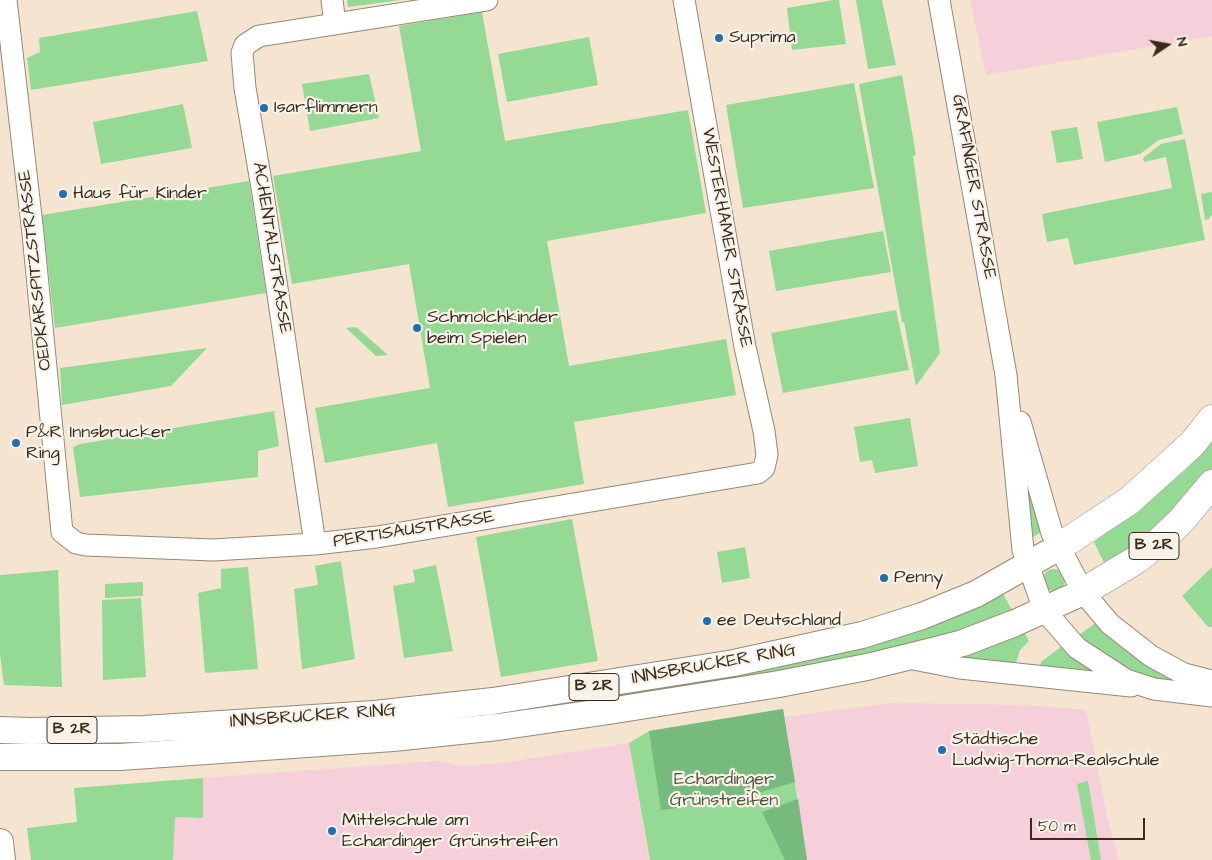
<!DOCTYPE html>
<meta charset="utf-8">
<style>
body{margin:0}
#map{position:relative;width:1212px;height:860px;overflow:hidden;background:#f5e4cf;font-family:"Architects Daughter",sans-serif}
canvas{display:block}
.north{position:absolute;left:1142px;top:20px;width:50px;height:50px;-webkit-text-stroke:4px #f7f3e8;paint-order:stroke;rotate:78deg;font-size:14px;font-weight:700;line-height:20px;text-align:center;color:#3b2a1e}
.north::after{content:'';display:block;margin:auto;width:18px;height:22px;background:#3b2a1e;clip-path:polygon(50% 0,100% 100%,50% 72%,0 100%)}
.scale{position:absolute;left:1030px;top:818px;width:115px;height:22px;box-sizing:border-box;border:2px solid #3b2a1e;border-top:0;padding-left:6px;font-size:15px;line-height:18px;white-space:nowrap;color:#3b2a1e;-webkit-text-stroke:4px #f7f3e8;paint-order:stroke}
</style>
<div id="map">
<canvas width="1212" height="860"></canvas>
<div class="north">N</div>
<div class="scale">50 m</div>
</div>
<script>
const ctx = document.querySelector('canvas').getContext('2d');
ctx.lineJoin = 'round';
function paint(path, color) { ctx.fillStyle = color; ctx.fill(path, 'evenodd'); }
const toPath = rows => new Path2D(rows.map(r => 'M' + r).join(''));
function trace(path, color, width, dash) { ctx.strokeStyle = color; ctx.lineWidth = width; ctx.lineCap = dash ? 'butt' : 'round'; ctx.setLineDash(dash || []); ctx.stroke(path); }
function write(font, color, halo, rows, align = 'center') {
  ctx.font = font + ' "Architects Daughter",sans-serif'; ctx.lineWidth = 4.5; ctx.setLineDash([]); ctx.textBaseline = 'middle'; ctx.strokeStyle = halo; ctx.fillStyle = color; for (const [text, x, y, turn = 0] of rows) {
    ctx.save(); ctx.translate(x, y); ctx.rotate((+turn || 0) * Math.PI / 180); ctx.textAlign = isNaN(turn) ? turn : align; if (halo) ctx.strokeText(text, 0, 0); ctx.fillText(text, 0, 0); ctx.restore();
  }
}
paint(toPath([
 [970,0,1212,0,1212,36,986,75],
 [891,703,1025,705,1086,710,1107,816,1119,860,807,860,785,717],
 [629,743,649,860,173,860,175,817,203,817,203,778,437,761,462,766,502,763]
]), '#f5cfda');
paint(toPath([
 [347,0,401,0,348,7],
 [833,0,839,0,846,44,792,50,787,8],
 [856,0,882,0,896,65,868,69],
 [197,11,208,61,31,90,27,58,40,52,39,38],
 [482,12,505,141,688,110,706,213,547,241,569,366,726,339,736,395,574,422,584,484,448,507,437,443,325,463,315,408,430,388,409,264,292,284,273,176,421,151,399,26],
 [589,37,598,85,507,102,498,54],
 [369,74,379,118,310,131,302,84],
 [902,75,916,155,913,156,940,353,916,386,904,322,902,322,859,84],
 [854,83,874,188,743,208,726,105],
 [183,104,192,148,101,164,93,122],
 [1177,107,1183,134,1159,140,1140,154,1105,162,1097,122],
 [1077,127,1083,159,1057,163,1051,131],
 [1185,139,1205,240,1074,265,1068,238,1047,242,1042,214,1172,188,1166,157,1144,162,1143,158,1161,144],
 [249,181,266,293,55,328,42,215],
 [1212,192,1212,214,1209,219,1205,220,1201,194],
 [883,231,891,272,776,291,769,251],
 [896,310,909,370,783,393,771,333],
 [356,327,388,355,376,356,346,328],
 [207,348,171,386,62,405,60,368],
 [274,411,279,446,258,451,258,477,80,497,73,447,80,444],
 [910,418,918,466,875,473,872,460,860,462,854,427],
 [1212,440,1212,468,1187,500,1158,528,1106,567,1094,542,1151,500,1189,467],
 [1021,460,1045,530,1033,537],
 [572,519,598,661,501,677,476,537],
 [745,547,750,578,722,583,717,552],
 [341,561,355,659,302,669,294,589,318,585,315,566],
 [436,565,453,651,404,658,393,586,415,582,413,570],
 [248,567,258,669,205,673,198,593,221,588,221,569],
 [1212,567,1212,627,1208,627,1182,596],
 '1043 580a11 11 0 1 1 22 0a11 11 0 1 1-22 0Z',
 [58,570,62,687,4,685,0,654,0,575],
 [143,582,143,596,105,598,105,584],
 [1003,594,1013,612,926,642,840,662,539,711,122,747,33,748,31,742,352,725,970,609],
 [141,598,146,677,103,680,102,600],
 [1097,622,1178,683,1173,686,1140,675,1088,644,1079,635],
 [1024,632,1029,641,1020,650,1014,669,953,659],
 [1062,646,1104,676,1039,672,1041,662],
 [783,709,807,860,650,860,629,743,649,731],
 [203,778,203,818,175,817,173,860,31,860,27,828,77,822,74,788],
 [1088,781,1101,860,1091,860,1077,784]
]), '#94da94');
paint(toPath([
 [783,709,795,782,755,794,688,799,678,808,661,810,649,731],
 [798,799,807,860,785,860,762,812]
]), '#77ba7e');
const minor = toPath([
 [6,0,33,234,62,532,76,543,86,545,213,550,315,544,377,537,740,476,758,473,764,468,767,455,764,431,745,347,684,0],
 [332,0,335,24],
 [939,0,1006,375,1023,550,1044,610,1077,648,1126,680,1154,689,1212,696],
 [1020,422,1052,533,1083,592,1110,624,1151,656,1184,674,1212,681],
 [315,544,263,194,245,88,242,53,245,45,259,36,487,0],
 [908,658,960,668,1131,686]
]);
const major = toPath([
 [0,730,30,731,144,729,374,714,493,701,734,663,862,635,922,616,976,594,1059,547],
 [0,757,120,757,393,738,498,727,609,711,779,684,867,667,928,652,963,643,1015,623,1083,592],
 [0,842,2,860]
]);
const highway = toPath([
 [1059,547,1129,501,1192,444,1212,419],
 [1083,592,1136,560,1160,541,1180,522,1212,484]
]);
trace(minor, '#988776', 23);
trace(major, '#988776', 28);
trace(highway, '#988776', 29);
trace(minor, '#fff', 21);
trace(major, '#fff', 26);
trace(highway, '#fff', 28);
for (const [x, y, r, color] of [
 [719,38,5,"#1f6fb2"],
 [264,108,5,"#1f6fb2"],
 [63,194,5,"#1f6fb2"],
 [417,328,5,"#1f6fb2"],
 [16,443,5,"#1f6fb2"],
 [884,578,5,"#1f6fb2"],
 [707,621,5,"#1f6fb2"],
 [942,750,5,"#1f6fb2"],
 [332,831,5,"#1f6fb2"]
]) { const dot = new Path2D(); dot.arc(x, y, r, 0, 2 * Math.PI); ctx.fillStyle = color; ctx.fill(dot); trace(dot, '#f7f3e8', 2); }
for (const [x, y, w] of [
 [1154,546,50],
 [594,687,50],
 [72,730,50]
]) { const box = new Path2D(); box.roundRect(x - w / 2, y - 13.5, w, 27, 4); ctx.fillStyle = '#f7f3e8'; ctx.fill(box); trace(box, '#3b2a1e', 1); }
write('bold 16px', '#3b2a1e', null, [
 ["B 2R",1154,546],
 ["B 2R",594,687],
 ["B 2R",72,730]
]);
write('18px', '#3b2a1e', '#f7f3e8', [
 ["Suprima",729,38],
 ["Isarflimmern",274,108],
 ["Haus für Kinder",73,194],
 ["Schmolchkinder",427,318],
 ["beim Spielen",427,339],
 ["P&R Innsbrucker",26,433],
 ["Ring",26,454],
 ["Penny",894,578],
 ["ee Deutschland",717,621],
 ["Städtische",952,740],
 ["Ludwig-Thoma-Realschule",952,761],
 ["Mittelschule am",342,821],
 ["Echardinger Grünstreifen",342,842]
], 'left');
write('18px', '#3b2a1e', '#f7f3e8', [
 ["GRAFINGER STRASSE",973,187,80],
 ["WESTERHAMER STRASSE",726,238,80],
 ["ACHENTALSTRASSE",271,248,81],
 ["OEDKARSPITZSTRASSE",36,270,-96],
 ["PERTISAUSTRASSE",414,530,-9],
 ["INNSBRUCKER RING",714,665,-10],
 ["INNSBRUCKER RING",313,717,-4]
]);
write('18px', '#51563c', '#f7f3e8', [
 ["Echardinger",724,780],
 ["Grünstreifen",724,801]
]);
</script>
